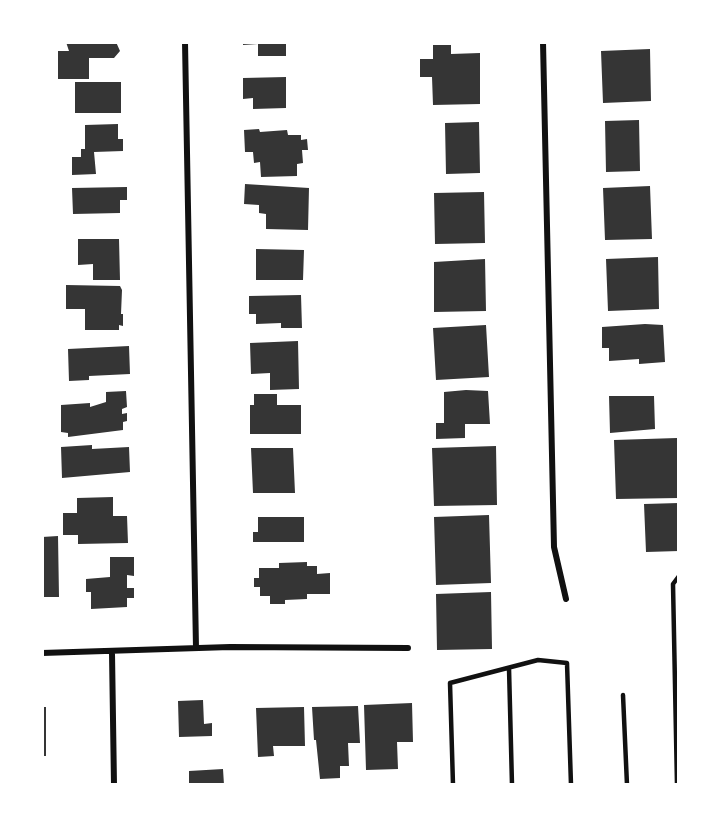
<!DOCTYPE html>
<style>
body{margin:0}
#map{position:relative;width:721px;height:827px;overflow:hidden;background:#fff;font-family:Raleway,sans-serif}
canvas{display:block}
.frame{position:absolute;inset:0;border:44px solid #fff;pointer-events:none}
</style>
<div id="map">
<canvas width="721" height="827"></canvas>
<div class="frame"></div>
</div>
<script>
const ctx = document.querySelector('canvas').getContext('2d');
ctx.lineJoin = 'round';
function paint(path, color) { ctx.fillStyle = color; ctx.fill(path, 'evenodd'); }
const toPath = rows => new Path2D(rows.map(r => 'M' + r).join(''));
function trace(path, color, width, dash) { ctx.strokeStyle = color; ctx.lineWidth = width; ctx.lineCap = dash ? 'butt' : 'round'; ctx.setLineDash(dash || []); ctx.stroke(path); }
paint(toPath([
 [66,42,116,42,120,51,114,58,89,58,89,79,58,79,58,51,69,51],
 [243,42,286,42,286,56,258,56,258,44,243,45],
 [433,45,451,45,451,54,480,53,480,104,433,105,432,77,420,77,420,59,433,59],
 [650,49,651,101,603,103,601,51],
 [286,77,286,108,253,109,253,98,243,99,243,78],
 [75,82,121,82,121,113,75,113],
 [639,120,640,171,606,172,605,121],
 [479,122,480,173,446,174,445,123],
 [118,124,118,139,123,139,123,151,94,152,96,174,72,175,72,157,81,157,81,149,85,149,85,125],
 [259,129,260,132,287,130,288,135,301,135,301,140,307,139,308,150,302,150,303,163,297,164,297,176,261,177,260,162,254,163,253,152,245,152,244,130],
 [245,184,309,188,308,230,266,229,266,214,259,213,259,205,244,204],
 [650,186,652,239,605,240,603,188],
 [127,187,127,200,120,200,120,213,73,214,72,188],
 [484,192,485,243,435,244,434,193],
 [78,239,119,239,120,280,93,280,93,264,78,265],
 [256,249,304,250,303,280,256,280],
 [658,257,659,309,608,311,606,259],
 [485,259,486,311,434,312,434,262],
 [66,285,120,286,122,290,121,314,123,314,123,326,119,325,119,330,85,330,85,309,66,309],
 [301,295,302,328,281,328,281,323,256,324,256,314,249,314,249,296],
 [645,324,663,325,665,362,639,364,639,359,609,361,609,348,602,348,602,327],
 [486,325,489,377,436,380,433,328],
 [298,341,299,389,270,390,270,373,251,374,250,343],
 [129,346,130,374,89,376,89,380,69,381,68,349],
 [466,390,488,391,490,424,465,424,465,438,436,439,436,423,444,423,444,392],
 [126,391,127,407,122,409,122,414,127,413,127,421,123,422,123,430,68,437,68,433,61,432,61,405,90,403,90,407,106,402,106,392],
 [254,394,277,394,277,405,301,405,301,434,250,434,250,405,254,405],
 [609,396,654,396,655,429,610,433],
 [677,438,679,498,616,499,614,440],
 [92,445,92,449,129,447,130,472,62,478,61,447],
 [496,446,497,505,434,506,432,448],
 [251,448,293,448,295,493,253,493],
 [113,497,113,516,127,516,128,543,78,544,78,535,63,535,63,513,77,513,77,498],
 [679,503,679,551,646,552,644,504],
 [489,515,491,583,436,585,434,517],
 [258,517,304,517,304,542,253,542,253,532,258,532],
 [58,536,59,597,42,597,42,537],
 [110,557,134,557,134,576,127,575,127,588,134,588,134,598,127,598,127,607,91,609,91,592,86,592,86,579,110,577],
 [307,562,307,566,317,566,317,574,330,573,330,594,307,594,307,599,285,600,285,604,270,604,270,596,260,596,260,587,254,587,254,578,259,578,259,568,279,568,279,563],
 [491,592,492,649,437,650,436,594],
 [203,700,204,724,212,723,212,736,179,737,178,701],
 [412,703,413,742,397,742,398,769,366,770,364,705],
 [358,706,360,743,348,743,349,766,340,766,340,778,320,779,316,740,314,740,312,707],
 [42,707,46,707,46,756,42,756],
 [304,707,305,746,273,746,274,756,258,757,256,708],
 [223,769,224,785,189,785,189,771]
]), '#353535');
trace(toPath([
 [509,668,512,785],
 [623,695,627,785],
 [453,785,450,683,538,660,567,663,571,785],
 [677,785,673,584,679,576]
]), '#111', 4.5);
trace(toPath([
 [185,42,196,648],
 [543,42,554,547,566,599],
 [42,653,230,647,408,648],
 [112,653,114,785]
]), '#111', 6);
</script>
